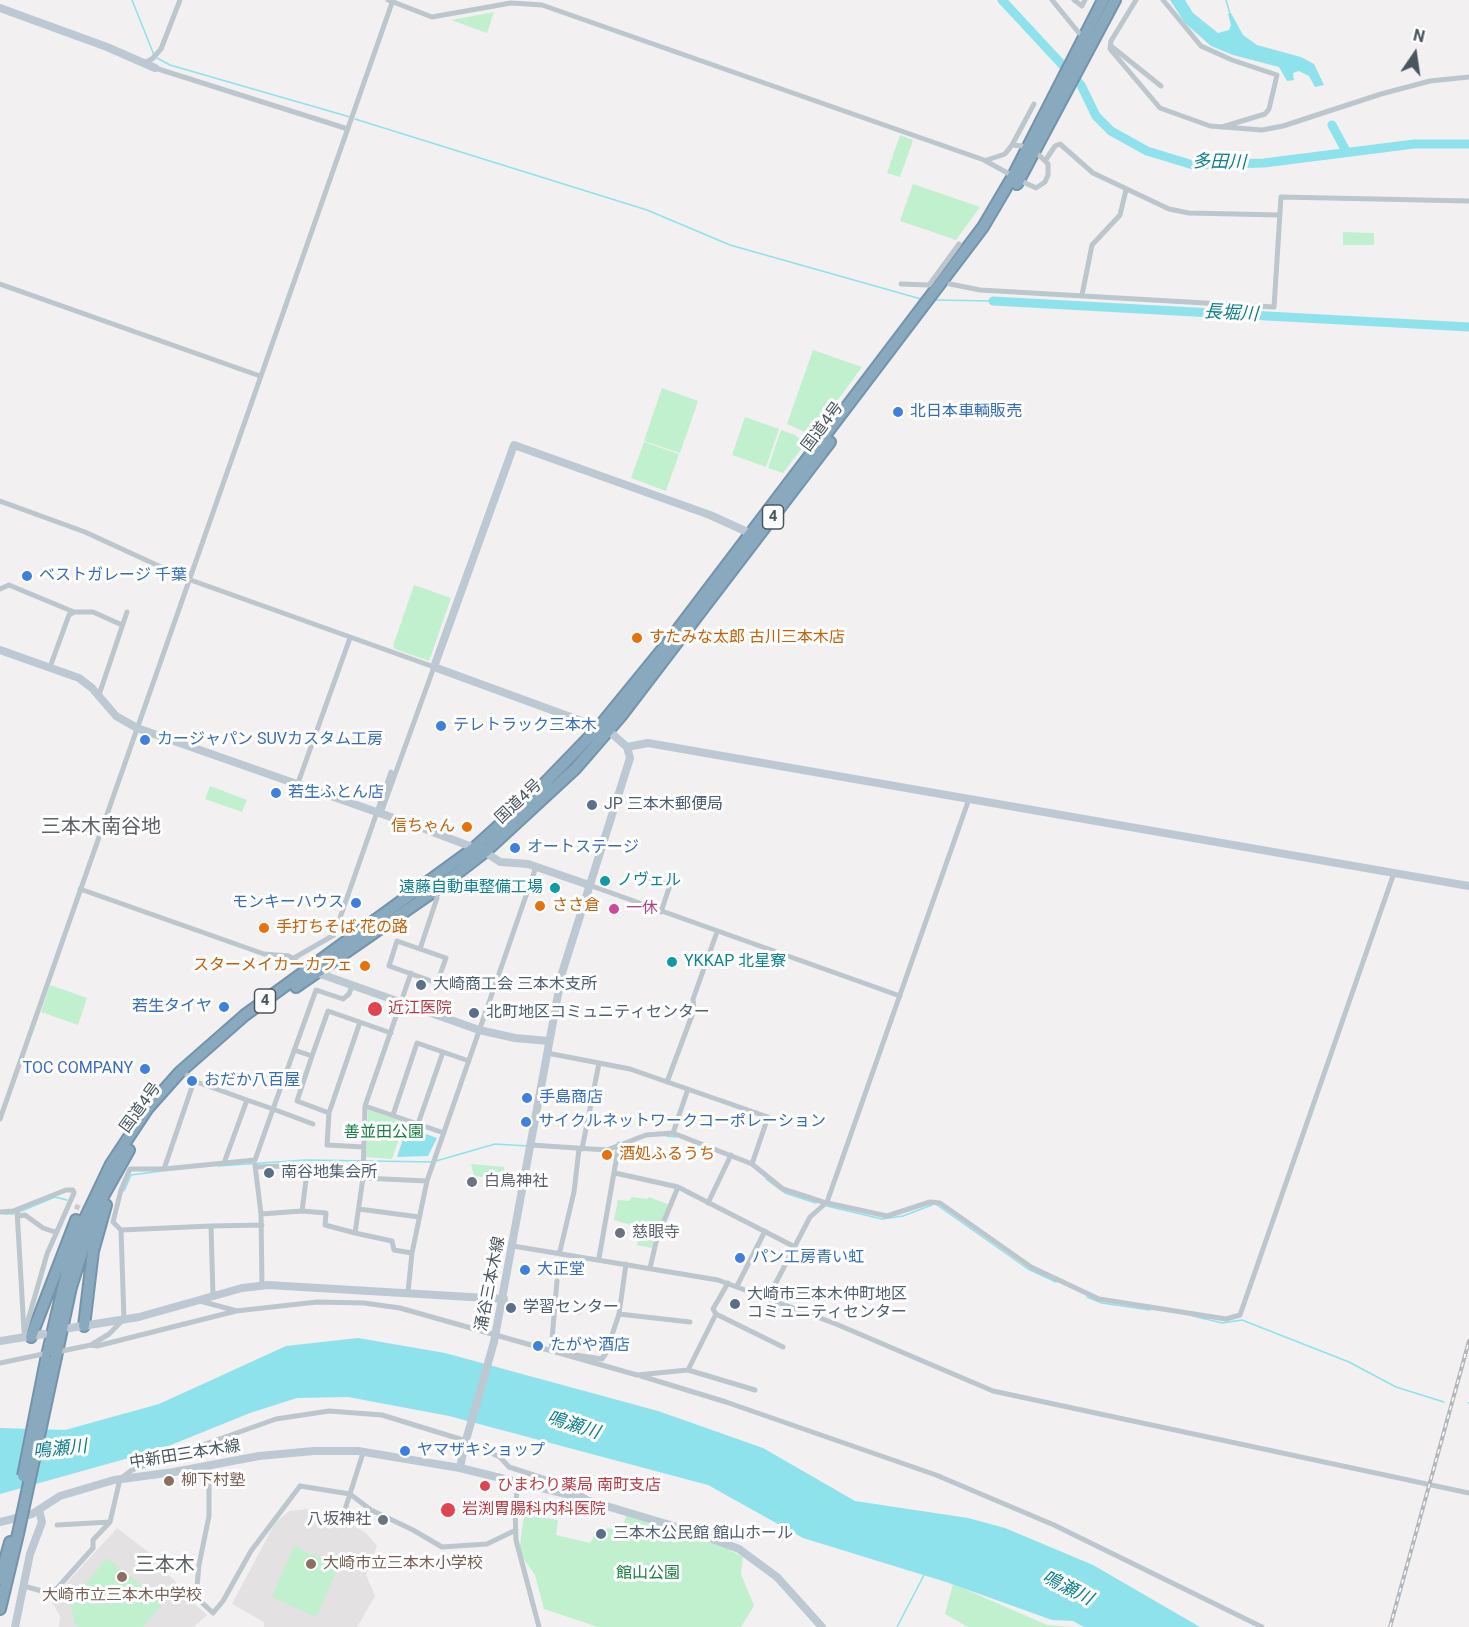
<!DOCTYPE html>
<meta charset="utf-8">
<style>
body{margin:0}
#map{position:relative;width:1469px;height:1627px;overflow:hidden;background:#f3f0f1;font-family:Roboto,sans-serif}
canvas{display:block}
.north{position:absolute;left:1385px;top:24px;width:60px;height:60px;-webkit-text-stroke:4px #fff;paint-order:stroke;rotate:13deg;font-size:16px;font-weight:700;line-height:24px;text-align:center;color:#48565e}
.north::after{content:'';display:block;margin:auto;width:21px;height:27px;background:#48565e;clip-path:polygon(50% 0,100% 100%,50% 72%,0 100%)}
</style>
<div id="map">
<canvas width="1469" height="1627"></canvas>
<div class="north">N</div>
</div>
<script>
const ctx = document.querySelector('canvas').getContext('2d');
ctx.lineJoin = 'round';
function paint(path, color) { ctx.fillStyle = color; ctx.fill(path, 'evenodd'); }
const toPath = rows => new Path2D(rows.map(r => 'M' + r).join(''));
function trace(path, color, width, dash) { ctx.strokeStyle = color; ctx.lineWidth = width; ctx.lineCap = dash ? 'butt' : 'round'; ctx.setLineDash(dash || []); ctx.stroke(path); }
function write(font, color, halo, rows, align = 'center') {
  ctx.font = font + ' Roboto,"Noto Sans JP",sans-serif'; ctx.lineWidth = 6; ctx.setLineDash([]); ctx.textBaseline = 'middle'; ctx.strokeStyle = halo; ctx.fillStyle = color; for (const [text, x, y, turn = 0] of rows) {
    ctx.save(); ctx.translate(x, y); ctx.rotate((+turn || 0) * Math.PI / 180); ctx.textAlign = isNaN(turn) ? turn : align; if (halo) ctx.strokeText(text, 0, 0); ctx.fillText(text, 0, 0); ctx.restore();
  }
}
paint(toPath([
 [309,1509,345,1521,366,1533,377,1546,366,1575,375,1596,357,1627,264,1627,264,1622,232,1604,275,1523,289,1511],
 [117,1528,159,1560,158,1564,185,1591,185,1596,207,1615,193,1627,59,1627,60,1616,51,1600]
]), '#e4e1e3');
paint(toPath([
 [494,12,487,33,451,20],
 [900,135,913,140,900,177,887,173],
 [913,184,980,207,956,240,900,221],
 [1343,232,1374,233,1374,245,1343,245],
 [813,350,862,367,812,435,787,424],
 [662,388,698,401,680,453,644,441],
 [745,417,779,429,766,467,732,455],
 [781,430,795,435,805,444,783,473,768,468],
 [644,442,679,454,666,491,631,478],
 [414,585,451,598,429,661,395,649,393,646],
 [210,786,247,800,242,812,205,799],
 [50,985,87,998,78,1025,41,1012],
 [368,1110,405,1122,392,1159,366,1157],
 [471,1164,504,1167,504,1179,474,1176],
 [632,1197,647,1199,649,1197,670,1205,652,1248,637,1245,641,1228,614,1220,618,1200,629,1201],
 [628,1512,697,1533,743,1557,741,1574,754,1606,741,1627,598,1627,544,1609,535,1575,519,1552,524,1515,558,1520,556,1535,590,1543,599,1528,621,1529],
 [294,1546,339,1566,316,1617,272,1597],
 [107,1558,163,1603,143,1627,80,1627,74,1623,71,1602],
 [953,1584,1047,1625,1073,1627,968,1627,945,1614]
]), '#c0f0cd');
paint(toPath([
 [1170,0,1185,0,1193,13,1218,33,1229,30,1231,25,1228,14,1231,13,1243,35,1257,45,1301,57,1314,64,1324,85,1315,87,1309,76,1299,71,1293,73,1294,80,1287,81,1279,67,1233,55,1211,46,1185,23],
 [407,1127,437,1138,428,1156,397,1157],
 [358,1338,445,1353,658,1411,763,1448,855,1501,968,1518,1005,1528,1093,1565,1200,1627,1084,1627,1073,1621,1052,1620,946,1582,803,1538,708,1485,449,1416,348,1397,297,1398,250,1413,161,1449,0,1494,0,1428,65,1430,159,1404,286,1346]
]), '#8de2ec');
trace(toPath([
 [132,0,154,55],
 [1226,0,1230,14],
 [157,58,170,65,350,117],
 [355,119,647,210,730,245,921,299],
 [935,300,993,301],
 [666,1136,676,1137],
 [436,1161,495,1144,528,1146],
 [218,1166,306,1160,432,1162],
 [766,1179,785,1193,816,1203],
 [124,1191,131,1175,162,1171],
 [937,1205,1028,1269,1056,1282],
 [827,1206,882,1219,903,1216,932,1205],
 [19,1212,55,1197,67,1200],
 [4,1214,14,1214],
 [1087,1297,1102,1303,1150,1310],
 [1193,1316,1222,1323,1242,1320,1349,1362,1396,1387,1444,1402],
 [1468,1403,1469,1403],
 [897,1627,924,1575]
]), '#8de2ec', 1.5);
trace(toPath([
 [1002,0,1081,85,1096,116,1111,131,1147,151,1193,165,1264,163,1414,144,1469,144],
 [1332,125,1346,151],
 [993,301,1469,327]
]), '#8de2ec', 9);
trace(toPath([
 [75,1206,90,1213]
]), '#c8cacc', 5, [5, 2.5]);
const highway = toPath([
 [1017,184,1115,0],
 [296,987,433,892,485,852,576,768,621,716,830,442],
 [84,1326,93,1251,106,1205],
 [31,1337,76,1220],
 [56,1357,71,1287,87,1237,101,1200,129,1150],
 [46,1360,69,1262,80,1229,111,1164,148,1108,180,1072,245,1015,473,849,537,791,599,727,666,645,983,227,1013,176,1103,0],
 [0,1579,10,1542],
 [0,1609,18,1534]
]);
trace(highway, '#7494ab', 14);
trace(toPath([
 [388,0,432,17,511,3,542,5,984,160,1013,176],
 [1052,0,1079,33],
 [1074,0,1082,6,1085,0],
 [1136,0,1111,41,1110,49,1160,108,1210,126,1262,130,1283,126,1381,94,1430,81,1469,77],
 [1163,0,1201,46,1232,60,1277,75,1269,109,1265,114,1222,127],
 [1111,46,1161,86],
 [144,63,152,59,161,49,180,0],
 [155,68,348,129],
 [1012,145,1034,104],
 [987,160,1005,154,1012,145,1022,146],
 [1045,161,1055,146,1060,144,1093,173,1169,209,1189,213,1279,215],
 [1019,180,1036,188,1045,182,1048,175,1048,164,1039,155],
 [0,284,260,376],
 [901,284,929,285,959,244],
 [950,284,980,290,1274,307,1281,197,1469,201],
 [1082,295,1092,245,1120,215,1126,190],
 [0,501,85,532,185,578,434,667,381,813],
 [0,589,9,585,74,612],
 [50,667,69,615,74,612,93,612,122,625],
 [99,695,127,612],
 [298,783,350,638],
 [637,874,670,885,661,912],
 [589,885,900,996],
 [80,889,264,954,289,956,308,970],
 [420,949,446,958,437,983,389,966,397,941,420,949,437,898,433,892],
 [294,958,334,935,391,772],
 [294,1050,312,1056,297,1101,329,1113,327,1145,364,1147],
 [547,1053,630,1069,768,1117,752,1164],
 [312,1056,328,1011,391,1033],
 [187,1075,194,1081,247,1100],
 [667,1082,694,1010,693,999,717,932],
 [365,1106,444,1133],
 [329,1113,360,1022],
 [393,1115,417,1043,469,1061],
 [0,1119,393,0],
 [313,1124,273,1109,316,990,343,999,349,994,352,986],
 [418,1124,443,1052],
 [673,1133,688,1089],
 [531,1145,607,1150,646,1135,673,1133,752,1164,783,1189,823,1202,887,1216,930,1202,940,1203,1031,1267,1099,1299,1226,1319,1240,1315,1394,873],
 [582,1149,599,1063],
 [255,1165,261,1214,262,1286],
 [256,1167,308,1165,302,1211,326,1213,325,1225,355,1233,363,1178,365,1106,411,973],
 [164,1169,194,1081],
 [615,1173,678,1187,795,1247],
 [363,1178,427,1181],
 [708,1203,731,1155],
 [359,1209,419,1217],
 [17,1210,24,1331],
 [0,1212,13,1211,66,1190,73,1190,74,1193,47,1254,23,1338],
 [261,1214,302,1211],
 [19,1216,25,1215,43,1228,55,1232],
 [211,1226,262,1225],
 [121,1230,124,1320],
 [355,1233,392,1241,394,1250,412,1253],
 [513,1246,718,1280,836,1324,993,1391,1469,1493],
 [560,1251,574,1192,579,1149],
 [599,1258,619,1144],
 [650,1268,657,1238,678,1187],
 [737,1286,765,1231],
 [408,1292,412,1253,427,1181,536,867],
 [213,1296,211,1226,121,1230,113,1222,121,1190,130,1169,164,1169,255,1160,273,1109,247,1100,224,1163],
 [768,1298,810,1217,827,1202,969,799],
 [200,1301,237,1311],
 [553,1309,579,1312],
 [619,1314,690,1322],
 [716,1314,783,1347],
 [91,1345,97,1346,236,1311,317,1302,364,1303,400,1308,637,1375,688,1370,716,1314,713,1309,728,1283],
 [551,1351,557,1281],
 [57,1352,91,1345,109,1334,122,1321],
 [569,1354,602,1359,606,1353,619,1314,626,1264],
 [0,1363,48,1353],
 [688,1370,755,1390],
 [641,1376,726,1402,936,1475,1054,1525,1262,1627],
 [209,1465,209,1516,199,1565,196,1597,213,1613,223,1601,251,1551,300,1486,350,1494,371,1510,413,1530,442,1547,487,1544,516,1530],
 [518,1482,515,1509,516,1540,539,1627],
 [341,1522,363,1453],
 [57,1525,110,1522],
 [24,1586,52,1594,93,1548,93,1540,110,1522,120,1479,132,1470,276,1419,329,1411,382,1415,460,1439,500,1457,509,1467,564,1485,586,1498]
]), '#bcc6cd', 5);
trace(toPath([
 [0,8,107,47,155,68],
 [0,650,79,678,92,688,116,716,137,728,425,829,485,852,500,862,528,864,589,885],
 [627,747,648,743,1469,886],
 [312,971,479,1030,515,1038,549,1041],
 [70,1328,139,1317,242,1288,268,1285,504,1299],
 [0,1341,44,1334],
 [494,1342,562,973,630,758,627,747,609,731,434,667,514,445,710,515,754,535],
 [460,1468,464,1447],
 [0,1522,32,1514,60,1496,114,1480,174,1472,259,1456,314,1451,358,1451,460,1468,566,1494,697,1533,739,1549,777,1577,822,1627],
 [15,1627,30,1554,42,1522,39,1510]
]), '#bcc9d2', 8);
trace(highway, '#89a9bf', 10);
const rail = toPath([
 [1390,1627,1469,1341]
]);
trace(rail, '#b3b7bb', 4);
trace(rail, '#fff', 1.5, [4.5]);
const highwayBridge = toPath([
 [23,1476,46,1360],
 [18,1534,56,1357]
]);
trace(highwayBridge, '#7494ab', 14, []);
trace(toPath([
 [464,1447,494,1342]
]), '#bcc9d2', 8);
trace(highwayBridge, '#89a9bf', 10);
for (const [x, y, r, color] of [
 [898,412,6,"#3f7fe0"],
 [27,576,6,"#3f7fe0"],
 [637,638,6,"#e8710a"],
 [441,726,6,"#3f7fe0"],
 [145,740,6,"#3f7fe0"],
 [276,793,6,"#3f7fe0"],
 [592,805,6,"#5c6f8a"],
 [467,827,6,"#e8710a"],
 [515,848,6,"#3f7fe0"],
 [605,881,6,"#0f9aa8"],
 [555,888,6,"#0f9aa8"],
 [356,903,6,"#3f7fe0"],
 [540,906,6,"#e8710a"],
 [614,909,6,"#d1479c"],
 [264,928,6,"#e8710a"],
 [672,962,6,"#0f9aa8"],
 [365,966,6,"#e8710a"],
 [421,985,6,"#5c6f8a"],
 [224,1007,6,"#3f7fe0"],
 [375,1009,8,"#e0444e"],
 [474,1013,6,"#5c6f8a"],
 [145,1069,6,"#3f7fe0"],
 [192,1081,6,"#3f7fe0"],
 [527,1098,6,"#3f7fe0"],
 [526,1122,6,"#3f7fe0"],
 [607,1155,6,"#e8710a"],
 [269,1173,6,"#5c6f8a"],
 [472,1182,6,"#6b7280"],
 [620,1233,6,"#6b7280"],
 [740,1258,6,"#3f7fe0"],
 [525,1270,6,"#3f7fe0"],
 [735,1304,6,"#5c6f8a"],
 [511,1308,6,"#5c6f8a"],
 [538,1346,6,"#3f7fe0"],
 [405,1451,6,"#3f7fe0"],
 [169,1481,6,"#8d6e63"],
 [485,1486,6,"#e0444e"],
 [448,1510,8,"#e0444e"],
 [383,1520,6,"#6b7280"],
 [601,1534,6,"#5c6f8a"],
 [311,1564,6,"#8d6e63"],
 [122,1577,6,"#8d6e63"]
]) { const dot = new Path2D(); dot.arc(x, y, r, 0, 2 * Math.PI); ctx.fillStyle = color; ctx.fill(dot); trace(dot, '#fff', 2); }
for (const [x, y, w] of [
 [773,517,21],
 [265,1001,21]
]) { const box = new Path2D(); box.roundRect(x - w / 2, y - 12, w, 24, 4.5); ctx.fillStyle = '#fff'; ctx.fill(box); trace(box, '#48565e', 1.5); }
write('bold 15px', '#48565e', null, [
 ["4",773,517],
 ["4",265,1001]
]);
write('16px', '#366cbe', '#fff', [
 ["北日本車輌販売",910,412],
 ["ベストガレージ 千葉",39,576],
 ["テレトラック三本木",453,726],
 ["カージャパン SUVカスタム工房",157,740],
 ["若生ふとん店",288,793],
 ["オートステージ",527,848],
 ["モンキーハウス",344,903,"right"],
 ["若生タイヤ",212,1007,"right"],
 ["TOC COMPANY",133,1069,"right"],
 ["おだか八百屋",204,1081],
 ["手島商店",539,1098],
 ["サイクルネットワークコーポレーション",538,1122],
 ["パン工房青い虹",752,1258],
 ["大正堂",537,1270],
 ["たがや酒店",550,1346],
 ["ヤマザキショップ",417,1451]
], 'left');
write('16px', '#48565e', '#fff', [
 ["国道4号",823,427,-53],
 ["国道4号",519,802,-43],
 ["国道4号",141,1108,-54],
 ["涌谷三本木線",491,1284,-79],
 ["中新田三本木線",185,1455,-9]
]);
write('16px', '#c56008', '#fff', [
 ["すたみな太郎 古川三本木店",649,638],
 ["信ちゃん",455,827,"right"],
 ["ささ倉",552,906],
 ["手打ちそば 花の路",276,928],
 ["スターメイカーカフェ",353,966,"right"],
 ["酒処ふるうち",619,1155]
], 'left');
write('16px', '#4e5e75', '#fff', [
 ["JP 三本木郵便局",604,805],
 ["大崎商工会 三本木支所",433,985],
 ["北町地区コミュニティセンター",486,1013],
 ["南谷地集会所",281,1173],
 ["大崎市三本木仲町地区",747,1295],
 ["コミュニティセンター",747,1313],
 ["学習センター",523,1308],
 ["三本木公民館 館山ホール",613,1534]
], 'left');
write('16px', '#0d838f', '#fff', [
 ["ノヴェル",617,881],
 ["遠藤自動車整備工場",543,888,"right"],
 ["YKKAP 北星寮",684,962]
], 'left');
write('16px', '#b23c85', '#fff', [
 ["一休",626,909]
], 'left');
write('16px', '#be3a42', '#fff', [
 ["近江医院",388,1009],
 ["ひまわり薬局 南町支店",497,1486],
 ["岩渕胃腸科内科医院",462,1510]
], 'left');
write('16px', '#188141', '#fff', [
 ["善並田公園",384,1133],
 ["館山公園",648,1574]
]);
write('16px', '#5b616d', '#fff', [
 ["白鳥神社",484,1182],
 ["慈眼寺",632,1233],
 ["八坂神社",371,1520,"right"]
], 'left');
write('16px', '#785e54', '#fff', [
 ["柳下村塾",181,1481],
 ["大崎市立三本木小学校",323,1564],
 ["大崎市立三本木中学校",122,1596,"center"]
], 'left');
write('italic 18px', '#0e808e', '#fff', [
 ["多田川",1219,163,1],
 ["長堀川",1231,314,3],
 ["鳴瀬川",573,1426,18],
 ["鳴瀬川",60,1450,-6],
 ["鳴瀬川",1067,1589,27]
]);
write('20px', '#5d6265', '#fff', [
 ["三本木南谷地",101,828],
 ["三本木",165,1566]
]);
</script>
